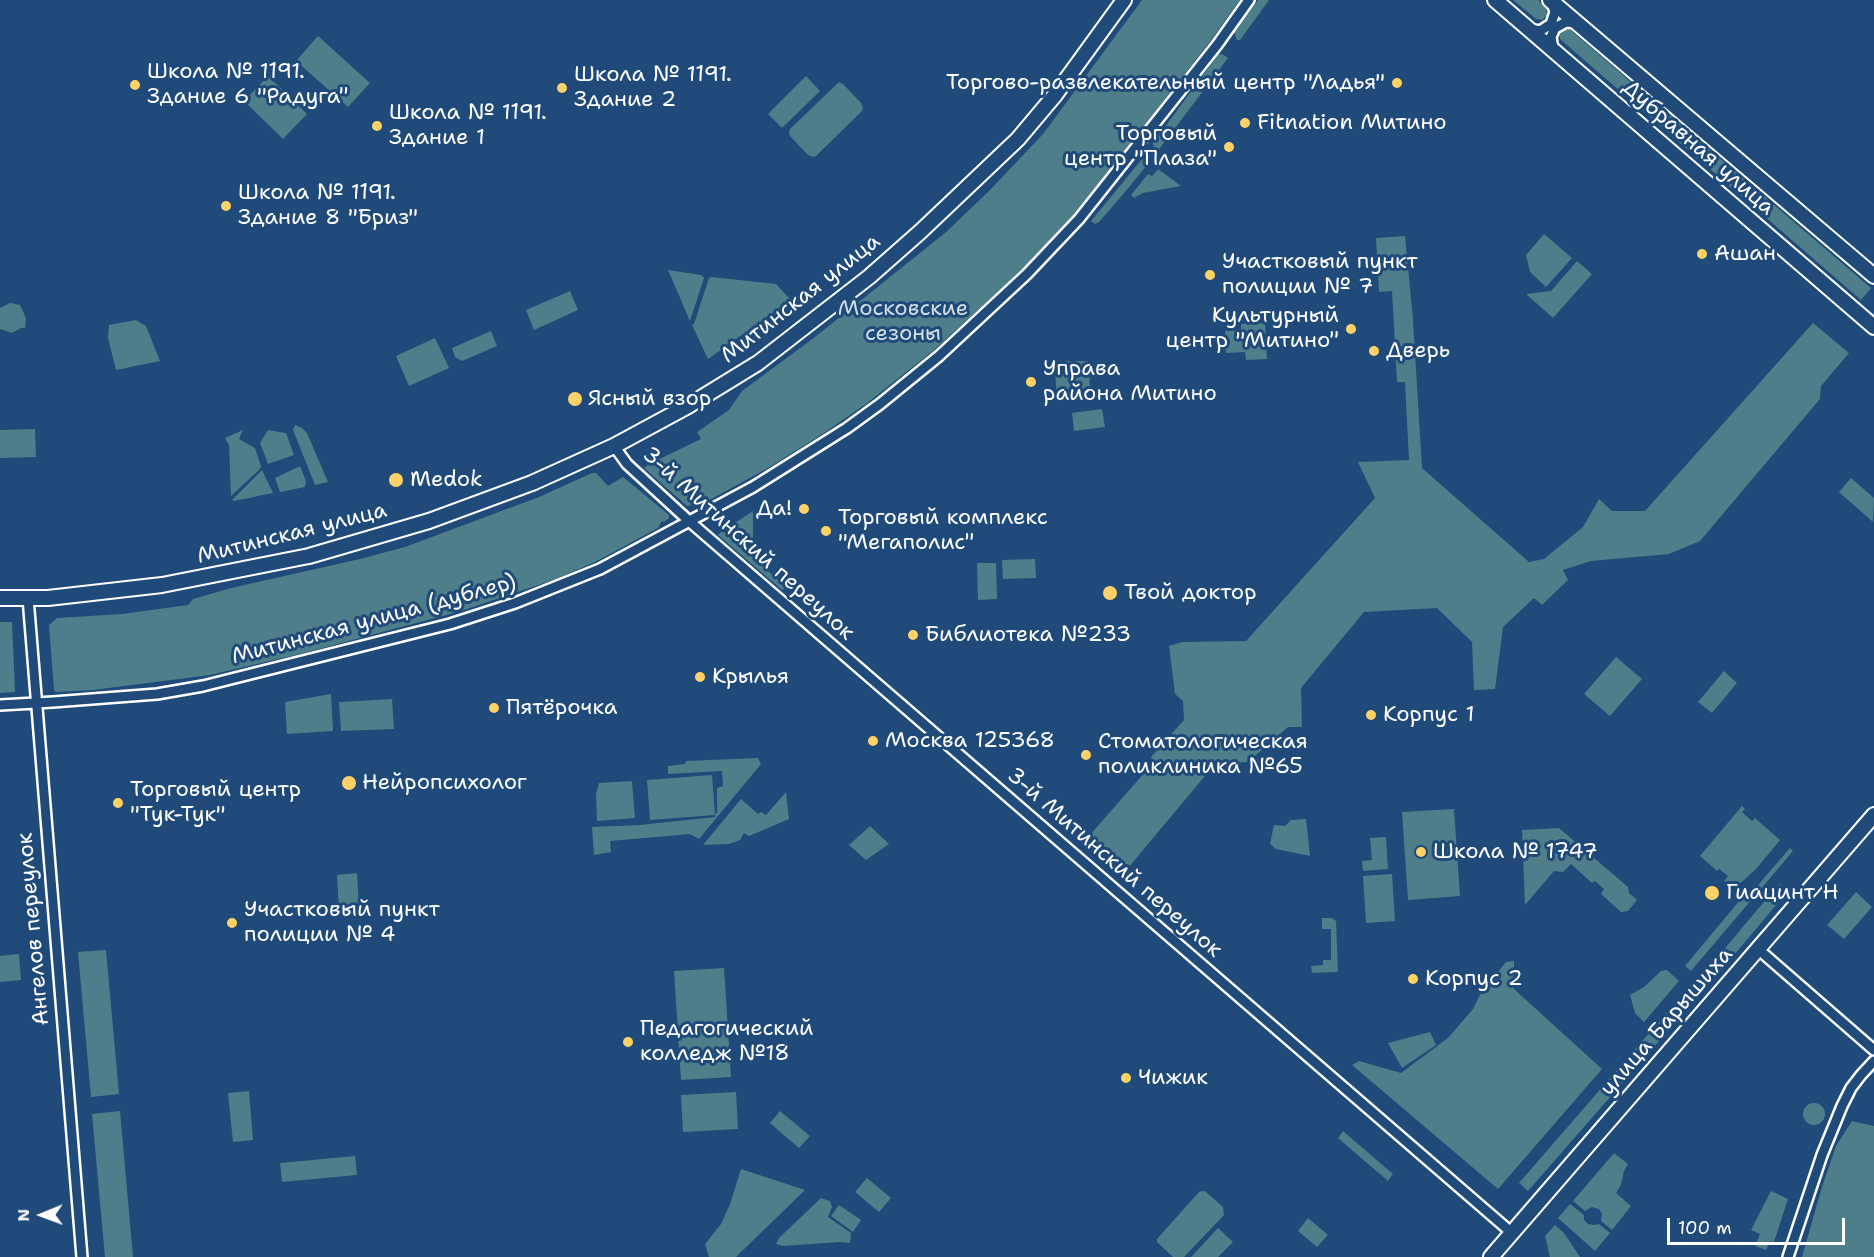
<!DOCTYPE html>
<meta charset="utf-8">
<style>
body{margin:0}
#map{position:relative;width:1874px;height:1257px;overflow:hidden;background:#1f4a7a;font-family:"Shantell Sans",sans-serif}
canvas{display:block}
.north{position:absolute;left:12px;top:1185px;width:60px;height:60px;-webkit-text-stroke:4px #1f4a7a;paint-order:stroke;rotate:269deg;font-size:16px;font-weight:700;line-height:24px;text-align:center;color:#fff}
.north::after{content:'';display:block;margin:auto;width:21px;height:27px;background:#fff;clip-path:polygon(50% 0,100% 100%,50% 72%,0 100%)}
.scale{position:absolute;left:1667px;top:1218px;width:178px;height:27px;box-sizing:border-box;border:3px solid #fff;border-top:0;padding-left:8px;font-size:18px;line-height:21px;white-space:nowrap;color:#fff;-webkit-text-stroke:4px #1f4a7a;paint-order:stroke}
</style>
<div id="map">
<canvas width="1874" height="1257"></canvas>
<div class="north">N</div>
<div class="scale">100 m</div>
</div>
<script>
const ctx = document.querySelector('canvas').getContext('2d');
ctx.lineJoin = 'round';
function paint(path, color) { ctx.fillStyle = color; ctx.fill(path, 'evenodd'); }
const toPath = rows => new Path2D(rows.map(r => 'M' + r).join(''));
function trace(path, color, width, dash) { ctx.strokeStyle = color; ctx.lineWidth = width; ctx.lineCap = dash ? 'butt' : 'round'; ctx.setLineDash(dash || []); ctx.stroke(path); }
function write(font, color, halo, rows, align = 'center') {
  ctx.font = font + ' "Shantell Sans",sans-serif'; ctx.lineWidth = 6; ctx.setLineDash([]); ctx.textBaseline = 'middle'; ctx.strokeStyle = halo; ctx.fillStyle = color; for (const [text, x, y, turn = 0] of rows) {
    ctx.save(); ctx.translate(x, y); ctx.rotate((+turn || 0) * Math.PI / 180); ctx.textAlign = isNaN(turn) ? turn : align; if (halo) ctx.strokeText(text, 0, 0); ctx.fillText(text, 0, 0); ctx.restore();
  }
}
paint(toPath([
 [1142,0,1240,0,1211,40,1072,219,1023,269,934,350,866,404,824,433,768,468,704,503,687,506,644,468,649,464,701,439,697,432,729,410,742,391,815,337,945,233,990,190,1043,134],
 [1258,0,1269,0,1240,40,1237,40,1234,32],
 [1513,0,1538,0,1546,8,1547,15,1542,20,1536,19],
 [1567,27,1871,288,1861,300,1560,39,1559,31],
 [318,36,370,83,348,107,296,61],
 [1222,54,1228,58,1157,152,1154,150,1153,143,1218,55],
 [268,76,307,114,283,139,244,101],
 [806,76,820,91,782,128,768,114],
 [839,82,843,84,861,103,863,107,862,111,816,156,813,157,808,155,791,137,789,134,790,129],
 [1142,159,1146,160,1148,162,1147,165,1125,192,1099,222,1095,224,1091,221],
 [1158,169,1181,186,1143,193,1134,198,1131,195,1148,174,1152,176],
 [1544,234,1572,258,1546,287,1530,272,1526,255],
 [1405,236,1413,320,1422,468,1529,562,1544,559,1583,527,1599,499,1612,511,1645,511,1813,323,1849,353,1821,386,1820,399,1700,541,1669,554,1591,561,1563,570,1568,580,1542,605,1534,598,1503,627,1495,689,1474,690,1472,642,1437,608,1364,612,1301,688,1302,727,1288,727,1248,762,1215,764,1128,868,1089,836,1153,763,1151,757,1184,720,1183,701,1175,694,1169,646,1182,642,1246,641,1375,498,1358,462,1409,460,1405,382,1397,382,1392,291,1379,292,1376,238],
 [1577,261,1592,274,1553,318,1526,294,1551,291],
 [668,270,701,275,704,278,690,321],
 [712,277,776,284,791,300,708,359,692,325,694,324,709,278],
 [570,291,578,310,534,330,526,310],
 [10,303,20,305,26,318,25,328,21,328,12,333,0,329,0,308],
 [136,320,146,326,160,361,116,370,108,338,109,325],
 [1265,323,1267,359,1246,360,1245,352,1226,353,1225,331,1241,330,1241,324],
 [491,331,497,346,462,361,455,357,452,348],
 [435,338,449,368,409,386,396,356],
 [1063,361,1089,361,1090,396,1057,403,1055,369],
 [1102,409,1105,427,1074,431,1072,413],
 [295,425,302,428,307,433,328,482,315,485,293,430],
 [35,429,36,457,0,458,0,430],
 [243,430,239,439,255,448,261,466,260,469,231,496,229,445,225,438],
 [268,430,286,433,294,455,268,464,260,443],
 [300,466,306,481,305,487,280,492,275,478],
 [262,470,273,493,234,501,232,500],
 [592,473,596,473,608,486,623,477,669,515,669,518,664,522,662,521,658,528,595,562,556,579,461,611,308,652,210,675,93,690,56,692,54,690,49,625,57,618,122,614,188,605,193,599,231,588,360,559,405,547,539,497],
 [1851,478,1874,498,1873,522,1839,492],
 [753,511,753,549,729,527],
 [722,531,723,531,786,587,782,590,718,535],
 [1035,559,1036,578,1003,579,1002,560],
 [977,563,996,563,997,599,978,600],
 [0,622,12,622,15,692,0,693],
 [1616,657,1642,679,1610,716,1584,694],
 [1724,671,1737,683,1712,713,1698,702],
 [331,694,333,731,287,734,285,702],
 [392,699,394,729,341,731,339,702],
 [758,758,761,764,699,839,690,834,610,841,611,852,594,855,592,827,640,825,715,817,715,815,650,820,647,780,712,775,715,815,717,812,717,788,723,786,722,771,668,774,668,766,685,764,686,761],
 [632,781,635,818,597,821,596,794,599,783],
 [786,792,789,819,749,836,744,833,740,840,729,844,703,845,741,799,758,814,761,812,766,815],
 [1742,806,1745,809,1742,812,1752,821,1755,818,1780,840,1756,869,1734,889,1724,881,1728,876,1719,869,1717,871,1700,856],
 [1454,809,1460,896,1408,900,1402,812],
 [1306,819,1310,856,1276,849,1270,844,1274,825,1285,826,1291,820],
 [870,826,889,844,866,860,849,845],
 [1559,828,1628,887,1629,893,1637,900,1628,911,1621,912,1601,894,1604,889,1595,881,1592,883,1571,864,1563,872,1554,871,1525,905,1522,830],
 [1386,837,1388,869,1363,871,1362,861,1372,860,1370,838],
 [1790,848,1793,851,1691,971,1685,966,1740,900,1758,885],
 [357,873,359,906,351,907,351,910,339,911,337,875],
 [1392,874,1395,921,1366,923,1363,876],
 [1779,884,1788,891,1713,980,1710,982,1702,981,1699,979],
 [1856,892,1872,907,1844,939,1827,925],
 [1322,918,1332,918,1336,921,1338,971,1336,972,1312,973,1311,966,1323,965,1323,960,1331,960,1331,929,1322,929],
 [106,950,119,1094,91,1097,78,952],
 [19,954,21,980,0,982,0,956],
 [1514,961,1514,989,1602,1069,1498,1189,1352,1065,1359,1061,1401,1073,1448,1038,1473,1009,1487,980,1491,980,1506,962],
 [724,968,731,1077,681,1080,674,971],
 [1667,970,1679,981,1644,1022,1635,1013,1630,995,1644,987,1661,971],
 [1689,987,1694,992,1696,996,1694,1001,1528,1191,1519,1183],
 [1430,1032,1436,1045,1402,1068,1388,1043],
 [249,1091,253,1140,233,1142,228,1093],
 [736,1092,738,1129,683,1132,681,1095],
 '1803 1114a11 11 0 1 1 22 0a11 11 0 1 1-22 0Z',
 [120,1111,133,1257,105,1257,92,1114],
 [780,1111,810,1136,799,1148,770,1123],
 [1852,1121,1874,1126,1874,1257,1802,1257,1821,1190,1836,1146],
 [1343,1131,1393,1174,1388,1181,1338,1138],
 [1614,1153,1628,1164,1624,1171,1621,1185,1616,1193,1631,1206,1612,1230,1601,1221,1602,1214,1599,1209,1592,1207,1585,1211,1573,1201],
 [355,1156,357,1175,282,1182,280,1163],
 [741,1169,805,1190,736,1257,709,1257,705,1244,721,1224,730,1204],
 [867,1178,891,1198,879,1212,855,1192],
 [1203,1191,1206,1192,1223,1207,1224,1215,1184,1257,1173,1257,1157,1242,1157,1239,1199,1192],
 [1771,1191,1788,1199,1774,1242,1770,1241,1766,1250,1755,1246,1760,1234,1751,1230],
 [821,1198,830,1201,832,1207,828,1217,851,1233,850,1243,840,1242,783,1246,776,1244,779,1238],
 [1570,1204,1584,1215,1584,1220,1588,1224,1594,1225,1599,1224,1610,1233,1595,1251,1558,1218],
 [839,1205,861,1220,853,1232,831,1216],
 [1308,1218,1328,1235,1317,1247,1298,1231],
 [1555,1225,1564,1233,1580,1257,1550,1257,1545,1236],
 [1218,1228,1233,1242,1218,1257,1191,1257]
]), '#4d7e89');
const street = toPath([
 [1530,29,1540,31,1551,24,1555,12,1552,3],
 [1553,49,1551,37,1555,28,1566,22,1577,23],
 [614,446,627,464,689,521,1512,1233],
 [28,598,82,1257],
 [0,705,53,702,157,694,203,686,450,624,515,603,600,569,753,487,847,428,880,404,939,356,1027,274,1079,219,1217,45,1249,0],
 [1758,949,1874,1050],
 [1788,1257,1822,1155,1842,1106,1851,1088,1861,1075,1874,1061]
]);
const secondary = toPath([
 [1495,0,1874,327],
 [1550,0,1874,276],
 [0,598,48,598,162,585,309,556,429,521,532,483,614,446,688,406,758,363,869,277,920,232,1018,139,1055,95,1124,0],
 [1491,1257,1874,815]
]);
trace(street, '#fff', 14);
trace(secondary, '#fff', 18);
trace(street, '#1f4a7a', 9);
trace(secondary, '#1f4a7a', 14);
for (const [x, y, r, color] of [
 [1397,83,6,"#ffd166"],
 [135,85,6,"#ffd166"],
 [562,88,6,"#ffd166"],
 [1245,123,6,"#ffd166"],
 [377,126,6,"#ffd166"],
 [1229,147,6,"#ffd166"],
 [226,206,6,"#ffd166"],
 [1702,254,6,"#ffd166"],
 [1210,275,6,"#ffd166"],
 [1351,329,6,"#ffd166"],
 [1374,351,6,"#ffd166"],
 [1031,382,6,"#ffd166"],
 [575,399,8,"#ffd166"],
 [396,480,8,"#ffd166"],
 [804,509,6,"#ffd166"],
 [826,531,6,"#ffd166"],
 [1110,593,8,"#ffd166"],
 [913,635,6,"#ffd166"],
 [700,677,6,"#ffd166"],
 [494,708,6,"#ffd166"],
 [1371,715,6,"#ffd166"],
 [873,741,6,"#ffd166"],
 [1086,755,6,"#ffd166"],
 [349,783,8,"#ffd166"],
 [118,803,6,"#ffd166"],
 [1421,852,6,"#ffd166"],
 [1712,893,8,"#ffd166"],
 [232,923,6,"#ffd166"],
 [1413,979,6,"#ffd166"],
 [628,1042,6,"#ffd166"],
 [1126,1078,6,"#ffd166"]
]) { const dot = new Path2D(); dot.arc(x, y, r, 0, 2 * Math.PI); ctx.fillStyle = color; ctx.fill(dot); trace(dot, '#1f4a7a', 2); }
write('22px', '#fff', '#1f4a7a', [
 ["Школа № 1191.",147,72],
 ["Здание 6 \"Радуга\"",147,97],
 ["Школа № 1191.",574,75],
 ["Здание 2",574,100],
 ["Торгово-развлекательный центр \"Ладья\"",1385,83,"right"],
 ["Школа № 1191.",389,113],
 ["Здание 1",389,138],
 ["Fitnation Митино",1257,123],
 ["Торговый",1217,134,"right"],
 ["центр \"Плаза\"",1217,159,"right"],
 ["Школа № 1191.",238,193],
 ["Здание 8 \"Бриз\"",238,218],
 ["Ашан",1714,254],
 ["Участковый пункт",1222,262],
 ["полиции № 7",1222,287],
 ["Культурный",1339,316,"right"],
 ["центр \"Митино\"",1339,341,"right"],
 ["Дверь",1386,351],
 ["Управа",1043,369],
 ["района Митино",1043,394],
 ["Ясный взор",588,399],
 ["Medok",410,480],
 ["Да!",792,509,"right"],
 ["Торговый комплекс",838,518],
 ["\"Мегаполис\"",838,543],
 ["Твой доктор",1124,593],
 ["Библиотека №233",925,635],
 ["Крылья",712,677],
 ["Пятёрочка",506,708],
 ["Корпус 1",1383,715],
 ["Москва 125368",885,741],
 ["Стоматологическая",1098,742],
 ["поликлиника №65",1098,767],
 ["Нейропсихолог",362,783],
 ["Торговый центр",130,790],
 ["\"Тук-Тук\"",130,815],
 ["Школа № 1747",1433,852],
 ["Гиацинт Н",1726,893],
 ["Участковый пункт",244,910],
 ["полиции № 4",244,935],
 ["Корпус 2",1425,979],
 ["Педагогический",640,1029],
 ["колледж №18",640,1054],
 ["Чижик",1138,1078]
], 'left');
write('22px', '#fff', '#1f4a7a', [
 ["Дубравная улица",1698,148,41],
 ["Митинская улица",801,299,-38],
 ["Митинская улица",292,534,-14],
 ["3-й Митинский переулок",748,544,42],
 ["Митинская улица (дублер)",374,620,-15],
 ["3-й Митинский переулок",1114,863,41],
 ["Ангелов переулок",34,929,-95],
 ["улица Барышиха",1667,1022,-49]
]);
write('22px', '#d2dfe2', '#1f4a7a', [
 ["Московские",903,309],
 ["сезоны",903,334]
]);
</script>
